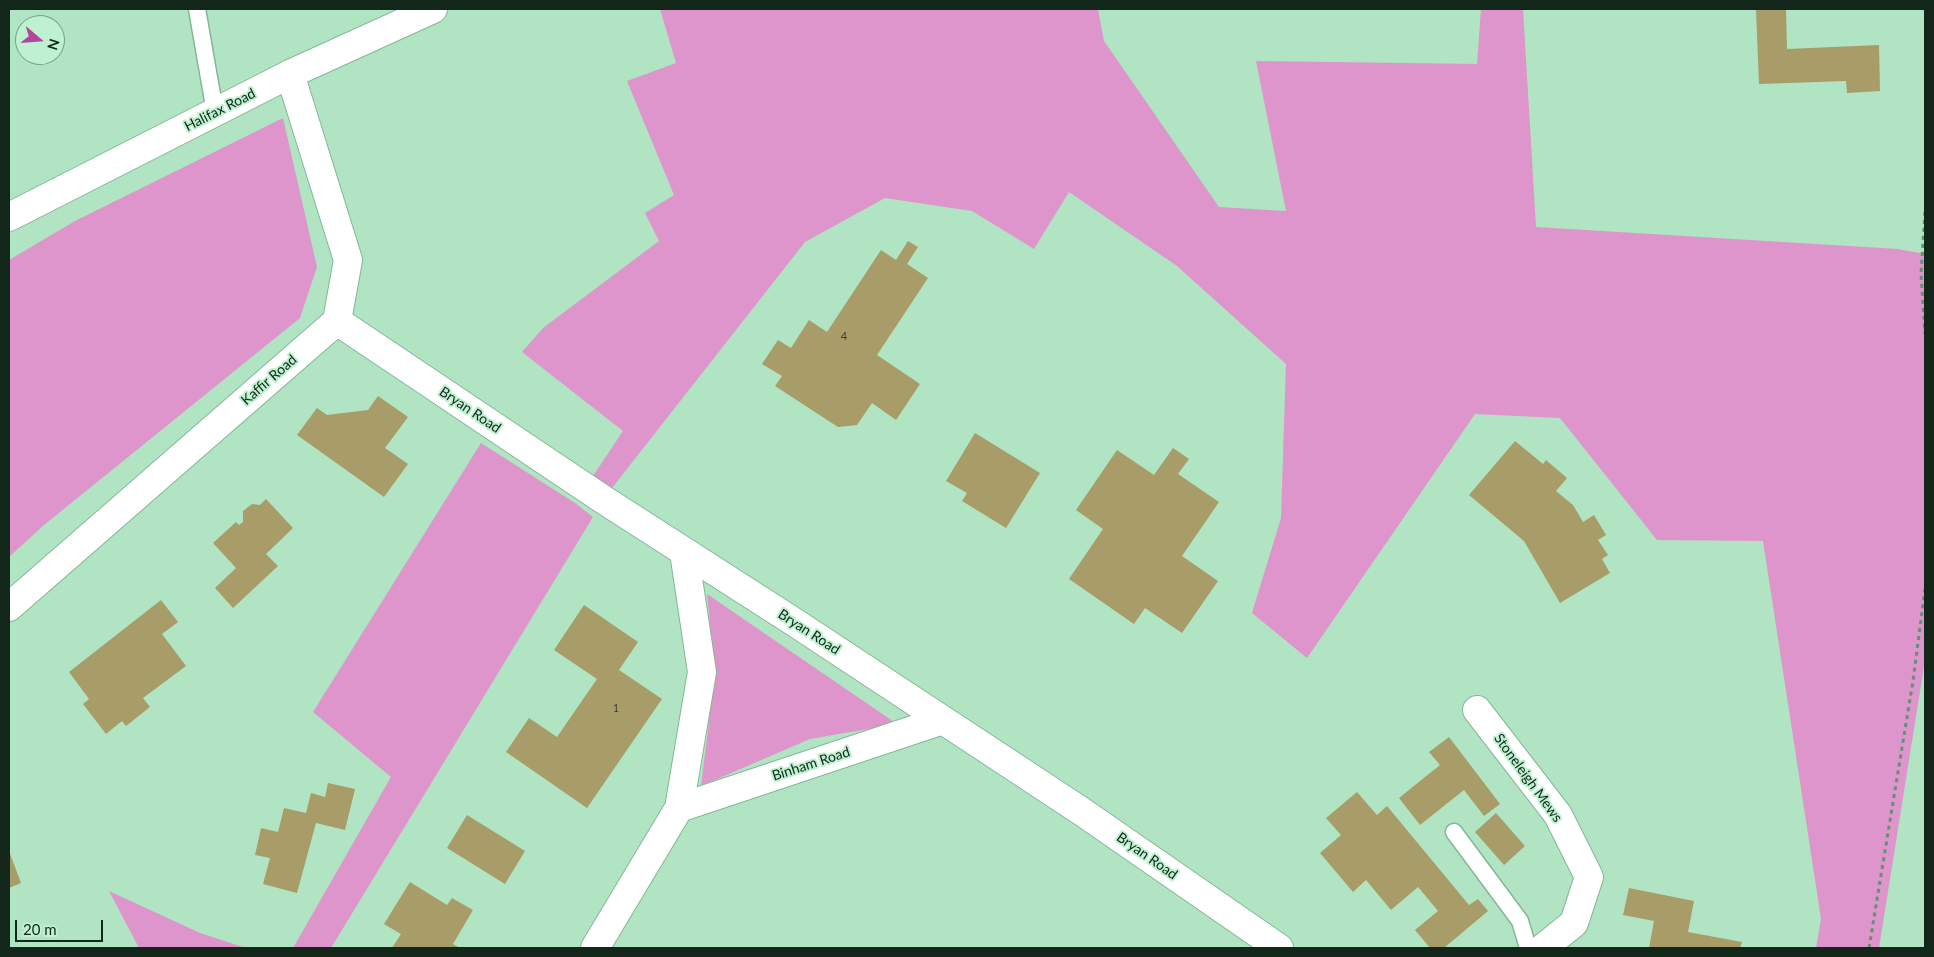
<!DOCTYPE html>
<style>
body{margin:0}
#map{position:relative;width:1934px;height:957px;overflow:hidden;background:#b0e4c2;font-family:Lato,sans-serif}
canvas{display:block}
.frame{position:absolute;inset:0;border:10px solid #12261a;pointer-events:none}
.north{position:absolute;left:15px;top:15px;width:50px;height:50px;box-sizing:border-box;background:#bdf1cf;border:1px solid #79a087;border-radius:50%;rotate:108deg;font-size:14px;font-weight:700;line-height:20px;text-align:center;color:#12261a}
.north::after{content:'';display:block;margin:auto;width:18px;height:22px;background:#b5449f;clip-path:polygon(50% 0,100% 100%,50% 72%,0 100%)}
.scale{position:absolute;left:15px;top:920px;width:88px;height:22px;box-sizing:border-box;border:2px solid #12261a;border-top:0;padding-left:6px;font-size:15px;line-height:18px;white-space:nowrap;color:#12261a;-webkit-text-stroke:4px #bdf1cf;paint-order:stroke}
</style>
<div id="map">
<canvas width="1934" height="957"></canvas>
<div class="frame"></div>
<div class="north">N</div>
<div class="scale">20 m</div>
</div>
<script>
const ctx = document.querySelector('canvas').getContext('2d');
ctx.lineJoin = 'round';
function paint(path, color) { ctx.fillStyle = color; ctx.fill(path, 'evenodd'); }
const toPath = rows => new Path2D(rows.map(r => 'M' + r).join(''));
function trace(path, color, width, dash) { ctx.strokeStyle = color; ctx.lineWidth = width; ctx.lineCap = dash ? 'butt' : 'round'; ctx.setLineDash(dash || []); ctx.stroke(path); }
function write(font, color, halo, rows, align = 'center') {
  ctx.font = font + ' Lato,sans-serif'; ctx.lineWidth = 4; ctx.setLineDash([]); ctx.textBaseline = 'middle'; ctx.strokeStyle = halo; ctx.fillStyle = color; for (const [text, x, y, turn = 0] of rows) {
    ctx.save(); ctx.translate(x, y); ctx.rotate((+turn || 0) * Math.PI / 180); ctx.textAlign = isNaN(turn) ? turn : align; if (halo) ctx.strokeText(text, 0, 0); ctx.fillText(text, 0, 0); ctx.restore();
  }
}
paint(toPath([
 [660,9,1098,9,1104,41,1219,207,1286,211,1256,61,1477,64,1481,9,1523,9,1536,227,1898,249,1925,254,1925,660,1879,948,1816,948,1821,919,1763,541,1657,540,1560,418,1475,414,1307,658,1252,613,1281,518,1286,364,1177,266,1069,192,1034,249,972,211,885,198,805,242,612,488,593,476,623,431,522,352,543,328,659,241,645,213,674,195,627,81,676,63],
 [283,118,317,267,300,318,44,525,9,557,9,260,75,221],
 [481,443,575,503,593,517,331,948,293,948,391,777,313,712],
 [707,594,897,724,810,739,701,786,715,673],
 [109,891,200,933,246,948,139,948]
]), '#de95cc');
paint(toPath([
 [1756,9,1786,9,1787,49,1879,45,1880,91,1847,93,1846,81,1759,84],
 [908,241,918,247,907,264,928,278,877,355,920,384,896,420,872,403,857,425,838,427,775,386,782,376,762,364,778,340,791,348,809,320,827,332,881,250,896,260],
 [378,396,408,417,385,448,408,464,384,497,297,435,317,408,327,415,368,410],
 [975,433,1040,473,1006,528,962,501,967,493,946,481],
 [1515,441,1543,464,1546,460,1567,478,1556,491,1573,505,1583,522,1594,515,1606,535,1598,540,1608,555,1602,559,1610,573,1560,603,1524,541,1469,495],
 [1173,448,1189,459,1178,474,1219,502,1182,556,1218,581,1182,633,1145,608,1134,624,1069,579,1103,529,1076,510,1117,450,1154,475],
 [266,499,293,528,266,554,278,566,233,608,215,588,236,568,213,543,236,522,239,525,243,522,243,511,252,504,260,505],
 [161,600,178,622,162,634,186,666,143,698,150,707,126,726,122,721,106,734,83,704,89,699,69,672],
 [584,605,638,642,619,670,662,699,587,808,506,752,529,718,557,737,597,679,554,650],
 [1449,737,1500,804,1484,816,1464,790,1420,825,1399,798,1440,765,1429,752],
 [328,783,355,789,345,830,316,823,297,893,263,884,270,858,255,855,261,828,278,832,284,808,306,813,311,793,325,797],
 [1357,792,1377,815,1387,806,1469,905,1478,899,1488,911,1444,948,1430,948,1415,930,1438,911,1418,887,1391,910,1366,880,1353,892,1320,853,1341,835,1326,818],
 [1496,813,1525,846,1504,865,1475,832],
 [467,815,525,851,505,884,447,848],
 [9,851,21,883,9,888],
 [410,882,447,905,452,898,473,910,453,944,460,948,392,948,401,934,384,924],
 [1629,888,1694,901,1688,932,1742,942,1740,948,1649,948,1654,921,1623,915]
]), '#a89c69');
const service = toPath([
 [197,9,215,112],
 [1454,832,1520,921,1528,948]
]);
const minor = toPath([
 [337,321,604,500,791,620,1081,811,1279,948],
 [9,607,337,321,348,260,290,74],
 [1477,710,1558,815,1589,877,1574,923,1543,948],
 [679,808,943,720],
 [595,948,679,808,702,672,684,552]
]);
const trunk = toPath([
 [9,217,290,74,433,9]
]);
trace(service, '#85b796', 19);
trace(minor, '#85b796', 30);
trace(trunk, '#85b796', 30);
trace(toPath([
 [1925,212,1921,274,1925,334],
 [1869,948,1913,681,1925,589]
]), '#698e76', 3, [4, 4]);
trace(service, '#fff', 16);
trace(minor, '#fff', 28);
trace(trunk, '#fff', 28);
write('11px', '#38442e', null, [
 ["4",844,336],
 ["1",616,708]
]);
write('14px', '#12261a', '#bdf1cf', [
 ["Halifax Road",220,110,-27],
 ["Kaffir Road",269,380,-41],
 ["Bryan Road",470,410,34],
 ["Bryan Road",809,632,33],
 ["Binham Road",811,764,-18],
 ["Stoneleigh Mews",1528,778,54],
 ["Bryan Road",1147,856,35]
]);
</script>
